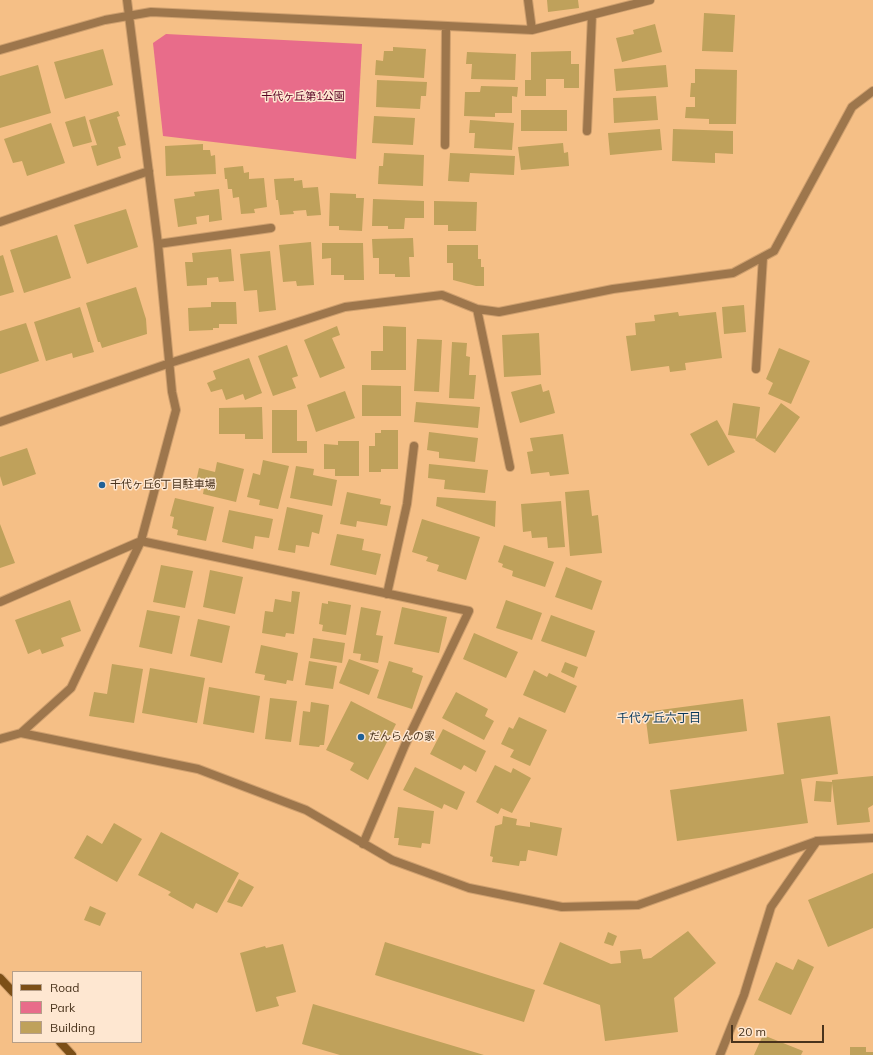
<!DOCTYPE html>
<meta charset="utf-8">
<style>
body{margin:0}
#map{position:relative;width:873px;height:1055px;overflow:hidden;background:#f5bf86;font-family:Mulish,sans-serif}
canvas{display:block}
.legend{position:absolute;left:12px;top:971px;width:130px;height:72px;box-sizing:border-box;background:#fee7d1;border:1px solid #b69f89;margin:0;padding:5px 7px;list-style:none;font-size:12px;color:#49331c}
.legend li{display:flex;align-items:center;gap:8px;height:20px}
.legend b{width:20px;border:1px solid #b69f89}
.scale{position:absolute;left:731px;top:1025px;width:93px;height:18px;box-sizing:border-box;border:2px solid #49331c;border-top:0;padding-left:5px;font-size:12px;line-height:14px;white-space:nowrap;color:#49331c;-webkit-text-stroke:3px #fee7d1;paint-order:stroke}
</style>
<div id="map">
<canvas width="873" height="1055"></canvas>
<ul class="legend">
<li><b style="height:5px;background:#7c4f17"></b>Road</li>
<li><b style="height:11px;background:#e86c8a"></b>Park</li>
<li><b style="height:11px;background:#bfa15b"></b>Building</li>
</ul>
<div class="scale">20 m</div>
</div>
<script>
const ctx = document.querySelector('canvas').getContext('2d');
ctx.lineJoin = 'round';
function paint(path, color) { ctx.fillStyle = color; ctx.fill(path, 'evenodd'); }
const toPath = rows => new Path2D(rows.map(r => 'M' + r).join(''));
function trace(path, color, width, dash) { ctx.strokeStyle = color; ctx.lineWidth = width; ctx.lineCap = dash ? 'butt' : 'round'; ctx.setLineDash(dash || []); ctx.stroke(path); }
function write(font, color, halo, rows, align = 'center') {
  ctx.font = font + ' Mulish,"Noto Sans JP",sans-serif'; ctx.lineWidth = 3; ctx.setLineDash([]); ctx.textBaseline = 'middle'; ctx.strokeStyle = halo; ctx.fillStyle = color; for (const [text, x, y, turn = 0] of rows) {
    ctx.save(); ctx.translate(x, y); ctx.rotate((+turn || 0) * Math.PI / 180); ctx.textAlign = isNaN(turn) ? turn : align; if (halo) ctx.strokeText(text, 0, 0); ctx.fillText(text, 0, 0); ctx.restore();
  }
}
paint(toPath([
 [166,34,362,44,356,159,163,136,153,43]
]), '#e86c8a');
paint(toPath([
 [547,0,578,0,579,8,548,12],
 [704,13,735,15,733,52,702,51],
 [655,24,662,52,622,62,616,38,634,34,633,30],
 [393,47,426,49,424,78,375,75,376,60,383,61,384,51,393,51],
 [103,49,113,85,65,99,54,62],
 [571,51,571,64,579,64,579,88,564,88,564,79,546,79,546,96,525,96,525,80,531,80,531,52],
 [467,52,516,54,515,80,471,79,472,64,466,64],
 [38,65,51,113,0,128,0,76],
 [666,65,668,87,616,91,614,69],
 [695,69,737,70,736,124,709,124,709,119,685,118,686,107,695,107,695,97,690,97,691,83,695,83],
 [377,80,427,82,426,96,421,96,420,109,376,107],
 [481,86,518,87,517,97,512,96,512,113,495,113,495,117,464,116,465,92,480,92],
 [656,96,658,120,614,123,613,98],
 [521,110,567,110,567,131,521,131],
 [118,111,120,116,117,117,126,145,118,147,121,158,97,166,91,146,97,145,89,120],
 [85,116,92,142,73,147,65,122],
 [374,116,415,118,413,145,372,143],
 [470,120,514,123,512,150,474,148,475,133,469,133],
 [51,123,65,163,27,176,22,161,13,163,4,139],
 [660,129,662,150,610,155,608,133],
 [673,129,733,131,733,154,715,153,715,163,672,161],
 [563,143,564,153,568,152,569,166,521,170,518,147],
 [203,144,203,150,210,150,211,156,215,155,216,174,166,176,165,146],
 [384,153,424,155,423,186,378,184,379,166,383,166],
 [450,153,515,156,514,175,470,173,469,182,448,181],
 [243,166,244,173,249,172,249,179,264,178,267,207,254,209,255,213,241,214,239,197,233,198,232,189,228,189,227,179,225,179,224,168],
 [294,178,294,181,302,180,303,188,318,187,321,215,307,216,306,210,293,211,294,214,280,215,278,200,276,200,274,179],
 [219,189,222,220,209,222,209,215,196,217,197,224,178,227,174,199,195,196,194,192],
 [330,193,356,194,356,198,364,198,362,231,339,230,339,226,329,226],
 [373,199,424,201,424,218,405,218,404,229,388,229,388,226,372,226],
 [434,201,477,202,476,231,448,231,448,225,434,225],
 [126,209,138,247,87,264,74,225],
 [57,235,71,278,24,293,10,250],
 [413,238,414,257,409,257,410,277,395,277,395,274,379,274,379,258,373,258,372,239],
 [311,242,314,285,297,286,296,281,283,282,279,245],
 [322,243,363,243,364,280,344,280,344,275,331,275,331,258,322,259],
 [447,245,478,245,478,259,481,259,481,267,484,267,484,286,476,286,453,280,453,263,447,263],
 [231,249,234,281,219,282,218,277,207,278,207,285,187,286,185,262,193,262,192,253],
 [270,251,276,310,259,312,257,290,244,291,240,254],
 [3,255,14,292,0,296,0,256],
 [136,287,146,319,147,334,102,348,100,342,98,342,86,303],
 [211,302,236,302,237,324,219,324,219,328,213,328,213,330,189,331,188,308,211,307],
 [744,305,746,332,724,334,722,307],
 [80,307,94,352,73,358,72,353,46,361,34,322],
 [678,312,679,316,716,312,722,358,685,363,686,370,670,372,669,366,631,371,626,336,636,335,635,323,655,321,654,315],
 [26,323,39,361,0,374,0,331],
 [337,326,340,335,332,338,345,368,320,378,304,340],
 [383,326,406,327,406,370,371,370,371,351,383,351],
 [539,333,541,375,504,377,502,335],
 [417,339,442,340,439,392,414,391],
 [452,342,467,343,466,356,470,357,469,375,476,375,474,399,449,398],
 [287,345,298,376,292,378,296,388,273,396,258,356],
 [779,348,810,361,791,404,768,394,773,383,766,379],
 [249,358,262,393,245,400,243,394,226,400,222,389,211,392,207,383,216,379,213,371],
 [541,384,543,392,549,390,555,413,520,423,511,392],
 [362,385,401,386,401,416,362,416],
 [345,391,355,418,316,432,307,405],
 [416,402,480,407,478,428,414,422],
 [733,403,760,407,756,439,728,435],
 [781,403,800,417,775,453,755,440],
 [262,407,263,439,245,439,245,434,219,434,219,408],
 [272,410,297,410,297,441,307,441,307,453,272,453],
 [717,420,735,452,708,466,690,434],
 [381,430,398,430,398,469,381,469,381,472,369,472,369,446,375,446,375,433,381,433],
 [429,432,478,438,475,462,439,458,439,452,427,450],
 [563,434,569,474,550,476,549,472,531,474,527,452,533,451,530,438],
 [338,441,359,441,359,476,335,476,335,469,324,469,324,444,338,445],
 [27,448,36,474,3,486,0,476,0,457],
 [263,460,289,466,278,509,259,505,260,500,247,497,253,473,260,475],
 [217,462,244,469,236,502,203,494,204,488,195,486,199,468,215,472],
 [429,464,488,470,485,493,444,489,445,480,428,478],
 [296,466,314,469,313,475,337,480,332,506,290,498],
 [589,490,592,516,598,515,602,553,570,556,565,492],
 [347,492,381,499,380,504,391,506,387,526,357,521,356,527,340,524],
 [437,497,496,501,495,527,436,506],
 [175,498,214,507,206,541,177,535,178,530,172,528,174,517,170,516],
 [561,501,565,547,548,548,547,537,532,538,531,531,523,532,521,504],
 [287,507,323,515,319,534,312,532,309,547,296,545,295,553,278,550],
 [229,510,273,519,269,538,255,536,253,549,222,542],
 [422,519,480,537,466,580,437,571,439,565,426,561,428,557,412,552],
 [0,524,15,563,0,568],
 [337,534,364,539,362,550,381,554,376,575,330,565],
 [504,545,554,562,545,587,512,576,513,571,502,567,503,564,498,562],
 [161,565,193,571,185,608,153,602],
 [566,567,602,581,592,610,555,597],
 [210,570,243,577,235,614,203,607],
 [292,591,300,592,294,634,286,633,285,637,262,633,265,611,273,612,275,599,291,602],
 [70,600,81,631,61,638,64,646,42,654,40,649,28,654,15,620],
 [506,600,542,613,532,640,496,628],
 [328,601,351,605,346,635,322,631,323,625,319,624,322,603,328,604],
 [361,607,381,611,376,635,383,636,378,663,360,660,361,654,353,653],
 [402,607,447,617,439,653,394,644],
 [147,610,180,616,172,654,139,647],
 [551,615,595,631,586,657,541,641],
 [198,619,230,626,222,663,190,656],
 [474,633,518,652,506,678,463,659],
 [313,638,345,643,342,663,310,658],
 [261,645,298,653,293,681,287,680,286,684,264,680,265,675,255,673],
 [349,659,379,670,369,695,339,683],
 [309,661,337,666,333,689,305,685],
 [389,661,413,668,412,672,423,676,412,709,377,698],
 [565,662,578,667,574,678,561,672],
 [112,664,143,669,134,723,89,716,94,692,107,694],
 [150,668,205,678,197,723,142,713],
 [534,670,547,677,549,673,577,686,565,713,523,695],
 [209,687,260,696,254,733,203,724],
 [456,692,488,709,485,716,494,721,484,740,442,718],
 [270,698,297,701,291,742,265,739],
 [743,699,747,731,649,744,645,712],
 [351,701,396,724,368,780,350,770,354,763,326,750],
 [311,702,329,705,324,745,320,745,319,747,299,745,303,711,310,712],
 [830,716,838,774,801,779,808,823,677,841,670,790,784,774,777,723],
 [519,717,547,730,530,766,510,757,514,750,501,744,509,727,513,729],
 [443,729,486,751,476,772,464,765,461,770,430,754],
 [495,765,511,773,513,768,531,778,512,813,501,808,498,814,476,802],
 [415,767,465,792,457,810,444,804,442,809,403,790],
 [873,776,873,805,868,808,870,822,837,825,832,783,831,802,814,801,816,781,832,782,832,780],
 [398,807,434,811,430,844,422,843,421,848,398,845,399,838,394,838],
 [503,816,517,819,516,825,530,827,530,822,562,828,557,856,528,850,526,861,520,861,519,866,492,862,493,857,490,856,495,826,502,824],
 [114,823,142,839,117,882,74,858,87,835,102,844],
 [161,832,239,873,217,913,196,903,193,909,168,895,171,892,138,875],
 [873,873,873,928,828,947,808,900],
 [239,879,254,887,242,907,227,902],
 [90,906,106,913,100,926,84,920],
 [688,931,716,963,674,998,678,1032,605,1041,600,1005,543,984,560,942,611,964,621,963,620,951,641,949,643,959,651,958],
 [608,932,617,936,613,946,604,943],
 [385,942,535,990,524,1022,375,975],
 [283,944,296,992,276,997,279,1006,256,1012,240,953,265,946,266,948],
 [798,959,814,967,791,1015,758,1000,776,962,793,970],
 [313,1004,484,1055,340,1055,302,1044],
 [763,1035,803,1051,801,1055,754,1055],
 [850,1047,866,1047,866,1052,873,1052,873,1055,850,1055]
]), '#bfa15b');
const lane = toPath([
 [720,1055,744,995,771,907,817,841,873,838]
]);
const street = toPath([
 [528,0,532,30],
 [0,50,105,20,151,12,532,30,650,0],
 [587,131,592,15],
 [445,145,446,27],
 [0,222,149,171],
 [158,244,271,228],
 [477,309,510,467],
 [756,369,763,257],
 [0,422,170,363,345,307,442,295,477,309,499,312,613,289,733,273,774,251,852,107,873,91],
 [387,594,407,504,414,446],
 [0,602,141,541,469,611,405,745,363,844],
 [21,733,71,688,141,541,176,410,172,392,158,244,127,0],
 [0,739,21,733,198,769,306,810,392,860,469,888,562,907,638,905,817,841]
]);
const secondary = toPath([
 [0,978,13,992],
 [60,1042,72,1055]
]);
trace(lane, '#cfa06f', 10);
trace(street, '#cfa06f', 10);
trace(secondary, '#cfa06f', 10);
trace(lane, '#9d764c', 8);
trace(street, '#9d764c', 8);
trace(secondary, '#7c4f17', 8);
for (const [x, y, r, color] of [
 [102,485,4,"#1f6197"],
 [361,737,4,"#1f6197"]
]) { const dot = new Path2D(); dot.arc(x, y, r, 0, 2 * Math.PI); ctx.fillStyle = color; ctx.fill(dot); trace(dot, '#fee7d1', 1.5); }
write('11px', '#580022', '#fee7d1', [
 ["千代ヶ丘第1公園",303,97]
]);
write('11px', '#49331c', '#fee7d1', [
 ["千代ヶ丘6丁目駐車場",110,485],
 ["だんらんの家",369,737]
], 'left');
write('12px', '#06375b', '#fee7d1', [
 ["千代ケ丘六丁目",659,718]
]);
</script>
